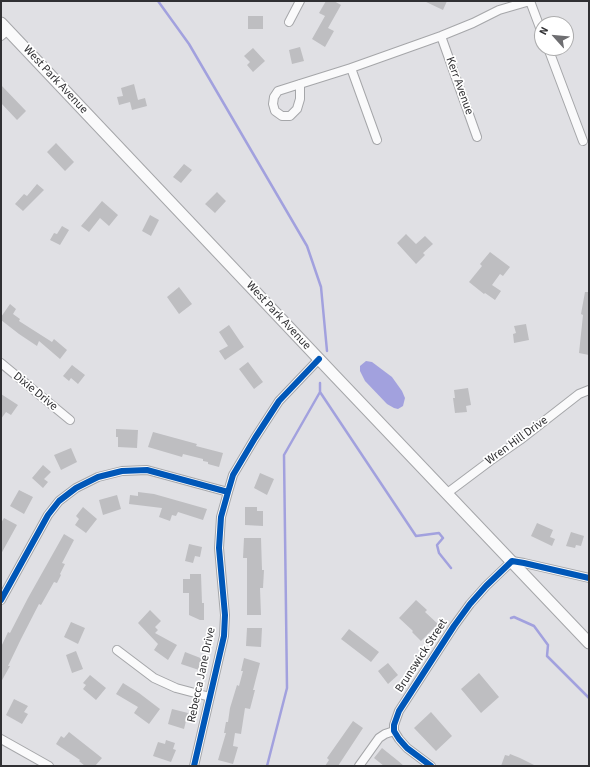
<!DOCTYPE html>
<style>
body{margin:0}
#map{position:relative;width:590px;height:767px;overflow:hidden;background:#e0e0e4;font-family:"Source Sans 3",sans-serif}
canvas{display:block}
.frame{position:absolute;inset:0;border:2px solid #303033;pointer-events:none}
.north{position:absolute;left:534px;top:16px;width:40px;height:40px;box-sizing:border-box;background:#fff;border:1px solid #acacad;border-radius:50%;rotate:297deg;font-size:11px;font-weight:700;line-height:16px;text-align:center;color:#303033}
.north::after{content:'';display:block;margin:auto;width:14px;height:18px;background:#6e6e71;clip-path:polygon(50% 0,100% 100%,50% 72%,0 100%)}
</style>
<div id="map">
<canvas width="590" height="767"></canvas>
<div class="frame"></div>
<div class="north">N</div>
</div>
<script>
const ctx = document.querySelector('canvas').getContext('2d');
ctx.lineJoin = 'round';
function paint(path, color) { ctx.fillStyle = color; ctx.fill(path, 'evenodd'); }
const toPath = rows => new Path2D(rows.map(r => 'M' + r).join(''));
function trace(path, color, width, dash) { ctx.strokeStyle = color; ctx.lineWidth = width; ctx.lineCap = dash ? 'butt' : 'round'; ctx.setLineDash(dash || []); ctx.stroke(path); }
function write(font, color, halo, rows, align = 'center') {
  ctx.font = font + ' "Source Sans 3",sans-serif'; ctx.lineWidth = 3.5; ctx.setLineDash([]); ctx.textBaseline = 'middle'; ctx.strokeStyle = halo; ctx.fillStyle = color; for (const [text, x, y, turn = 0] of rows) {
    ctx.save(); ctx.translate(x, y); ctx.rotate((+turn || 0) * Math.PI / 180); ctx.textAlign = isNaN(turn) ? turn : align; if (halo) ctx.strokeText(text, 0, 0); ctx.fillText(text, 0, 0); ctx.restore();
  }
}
paint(toPath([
 [366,361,372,362,392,377,402,391,405,398,403,406,398,409,394,408,387,404,365,381,360,371,360,366]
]), '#a2a1de');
trace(toPath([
 [158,1,189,44,307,246,321,287,327,351],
 [320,392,416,536,439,533,443,538,437,545,439,553,451,568],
 [511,618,514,617,534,626,548,645,547,656,589,698],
 [267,766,287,688,284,455,320,392,320,383]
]), '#a2a1de', 2.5);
paint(toPath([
 [326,1,334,1,341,5,328,28,334,31,325,47,312,39,325,16,319,13],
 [424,1,447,1,443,10],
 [248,16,263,16,263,29,248,29],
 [300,47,304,61,292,64,289,50],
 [253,48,265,61,253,72,247,65,250,62,244,56],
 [134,84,138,100,145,98,147,106,132,110,130,102,119,105,117,97,123,96,121,88],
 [1,85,26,111,17,120,1,103],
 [56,143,74,162,65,171,47,152],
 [184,164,192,170,181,183,173,177],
 [37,184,44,190,23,211,15,204,24,194,27,196],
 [217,192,226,201,215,213,205,204],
 [102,201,118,215,109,226,100,218,89,232,81,226],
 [150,215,159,220,151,236,142,231],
 [62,226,69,230,60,245,50,240,54,233,57,234],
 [406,234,416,244,425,236,433,244,423,253,425,255,416,264,397,243],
 [490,252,510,267,503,276,500,274,492,285,501,291,495,300,485,293,484,294,469,282,482,266,480,264],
 [179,287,192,304,179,314,167,297],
 [585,292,589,292,589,355,579,353,583,315,581,314],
 [10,304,16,309,13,314,20,319,19,321,52,342,54,339,67,350,60,359,39,341,37,346,19,334,1,320,1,317],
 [526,324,529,340,514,343,513,334,516,333,514,326],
 [229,325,244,347,225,360,219,351,228,346,219,332],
 [248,362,263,382,254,389,239,369],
 [72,365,85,375,78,384,71,378,69,381,63,376],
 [468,388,471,405,466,406,467,412,455,413,453,398,455,398,454,390],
 [1,394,18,405,11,415,6,412,1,419],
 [116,429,138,430,137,448,118,447,118,437,116,437],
 [153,432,197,444,196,446,223,453,219,467,208,464,208,462,203,461,203,459,183,454,182,457,148,447],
 [71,448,77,462,61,470,54,455],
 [43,465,51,472,44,479,48,482,43,488,32,478],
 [260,473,274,479,267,495,254,488],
 [19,490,33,497,24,514,10,506],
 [138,492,154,494,207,509,203,520,178,512,176,516,172,515,170,521,159,517,162,508,129,504,130,495,138,496],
 [117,495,121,509,103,515,99,500],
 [83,507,97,519,86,533,75,525,79,519,76,516],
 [245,507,257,507,257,511,263,511,263,526,245,525],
 [4,518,17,525,1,554,1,523],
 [537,523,553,530,550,537,555,539,552,546,531,536],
 [571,532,584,536,581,546,576,545,575,548,566,546],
 [64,534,74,540,62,563,65,564,60,574,61,575,57,583,54,582,41,605,39,604,21,639,8,666,10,666,1,682,1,647,8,632,10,633,28,598],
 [244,538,261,538,262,570,264,570,263,588,260,588,261,615,247,615,247,558,243,558],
 [189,544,202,547,200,557,195,556,193,563,185,561],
 [190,574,201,574,202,603,204,603,204,620,200,620,189,615,189,593,183,593,183,579,190,579],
 [416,600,427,610,425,612,438,624,421,641,412,632,413,631,399,618],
 [150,610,161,621,155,627,158,630,155,633,177,645,168,660,154,650,158,644,138,623],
 [71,622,85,628,78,644,64,637],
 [247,628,262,628,261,647,246,646],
 [349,629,379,652,371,662,341,639],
 [76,651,83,669,72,673,66,655],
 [185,652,203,659,199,670,181,664],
 [244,658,260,663,253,690,255,690,250,709,245,708,241,734,235,733,233,746,238,747,233,764,218,760,226,733,224,733,226,722,228,722,230,708,237,685,239,686,243,671,241,671],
 [388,663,398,675,388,684,378,671],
 [479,673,499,697,481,713,461,689],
 [90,675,106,688,96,700,83,689,86,685,83,683],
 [123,683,139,693,160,709,149,724,134,713,138,707,116,694],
 [14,699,28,706,24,712,28,714,22,724,6,715],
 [172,709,188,713,184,729,168,724],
 [431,712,452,736,436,751,414,728],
 [353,721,363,728,338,766,325,766,329,760,327,758],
 [69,732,102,758,95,766,85,766,79,761,80,760,56,744,61,736,64,738],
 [166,740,175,743,173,749,176,750,171,762,153,756,158,742,165,744],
 [382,748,397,760,404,766,384,766,374,758],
 [510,754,520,758,536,766,501,766,505,755,509,756]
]), '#bebec1');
const street = toPath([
 [530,1,542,33],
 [289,22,300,1],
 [1,36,8,30],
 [441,36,477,137],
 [548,48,583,141],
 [351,68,377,140],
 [300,84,351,68,441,36,473,23,499,10,530,1],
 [300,84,300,99,297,109,290,116,282,116,275,111,273,104,274,97,278,91,300,84],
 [1,363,70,420],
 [446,494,490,461,520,440,579,394,589,390],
 [1,600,48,515,59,501,76,488,98,477,122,471,147,470,228,492],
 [117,650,154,678,176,688,210,697],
 [1,739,49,766],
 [194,766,224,636,225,615,219,548,221,517,228,492,233,475,255,438,279,401,319,359],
 [359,766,379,738,385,734,394,731],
 [431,766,407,748,399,739,394,731,394,725,399,711,454,626,470,604,486,586,512,561,524,563,589,578]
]);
const secondary = toPath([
 [1,23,335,376,589,643]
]);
trace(street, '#a5a6a9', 10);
trace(secondary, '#a5a6a9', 13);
trace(street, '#fafafb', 8);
trace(secondary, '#fafafb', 11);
trace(toPath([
 [1,600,48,515,59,501,76,488,98,477,122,471,147,470,228,492],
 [194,766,224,636,225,615,219,548,221,517,228,492,233,475,255,438,279,401,319,359],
 [431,766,407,748,399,739,394,731,394,725,399,711,454,626,470,604,486,586,512,561,524,563,589,578]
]), '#0057b8', 6);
write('12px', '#303033', '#fff', [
 ["West Park Avenue",55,80,47],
 ["Kerr Avenue",459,86,70],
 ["West Park Avenue",278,316,47],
 ["Dixie Drive",35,392,39],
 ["Wren Hill Drive",517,441,-36],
 ["Brunswick Street",422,656,-57],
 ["Rebecca Jane Drive",202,675,-78]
]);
</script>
